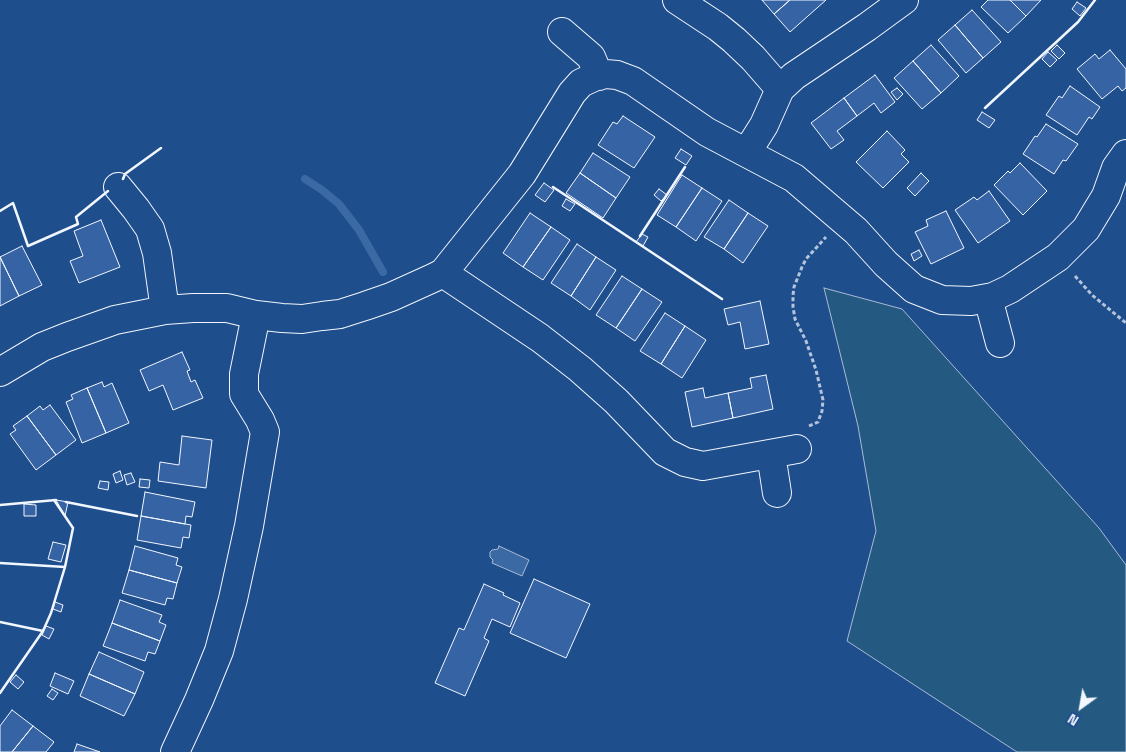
<!DOCTYPE html>
<style>
body{margin:0}
#map{position:relative;width:1126px;height:752px;overflow:hidden;background:#1f4e8c;font-family:"Space Grotesk",sans-serif}
canvas{display:block}
.north{position:absolute;left:1056px;top:682px;width:50px;height:50px;-webkit-text-stroke:4px #1f4e8c;paint-order:stroke;rotate:212deg;font-size:14px;font-weight:700;line-height:20px;text-align:center;color:#f2f6ff}
.north::after{content:'';display:block;margin:auto;width:18px;height:22px;background:#f2f6ff;clip-path:polygon(50% 0,100% 100%,50% 72%,0 100%)}
</style>
<div id="map">
<canvas width="1126" height="752"></canvas>
<div class="north">N</div>
</div>
<script>
const ctx = document.querySelector('canvas').getContext('2d');
ctx.lineJoin = 'round';
function paint(path, color) { ctx.fillStyle = color; ctx.fill(path, 'evenodd'); }
const toPath = rows => new Path2D(rows.map(r => 'M' + r).join(''));
function trace(path, color, width, dash) { ctx.strokeStyle = color; ctx.lineWidth = width; ctx.lineCap = dash ? 'butt' : 'round'; ctx.setLineDash(dash || []); ctx.stroke(path); }
const green = toPath([
 [824,288,902,309,1099,528,1126,565,1126,752,1017,752,847,641,876,531,858,426,824,288]
]);
paint(green, '#245a82');
trace(green, '#a8bbd7', 1);
const water = toPath([
 [499,546,529,560,522,576,492,563,493,560,490,557,490,552,492,550,498,549,499,546]
]);
paint(water, '#3b69a3');
trace(water, '#a8bbd7', 1);
trace(toPath([
 [305,179,322,190,339,204,359,230,383,272]
]), '#3b69a3', 8);
const building = toPath([
 [762,0,790,0,774,14,762,0],
 [790,0,826,0,790,32,774,14,790,0],
 [988,0,1010,0,1026,16,1008,33,981,7,988,0],
 [1010,0,1041,0,1026,16,1010,0],
 [1077,2,1086,8,1080,16,1072,9,1077,2],
 [972,10,1001,42,983,58,955,25,972,10],
 [955,25,983,58,966,73,938,40,955,25],
 [931,45,959,76,941,93,913,61,931,45],
 [1057,45,1065,53,1059,59,1051,51,1057,45],
 [1110,50,1126,69,1126,88,1122,91,1118,86,1102,99,1077,69,1095,54,1099,59,1110,50],
 [1048,52,1057,60,1050,67,1042,59,1048,52],
 [913,61,941,93,922,109,894,78,913,61],
 [875,75,895,102,881,113,874,103,857,116,844,98,875,75],
 [1070,86,1100,107,1092,119,1089,117,1077,135,1046,115,1059,96,1062,98,1070,86],
 [897,88,903,94,897,100,891,92,897,88],
 [844,98,857,116,837,131,844,140,831,149,811,123,844,98],
 [982,112,995,120,989,128,977,120,982,112],
 [623,116,655,137,634,168,598,145,613,122,617,124,623,116],
 [1046,124,1078,144,1066,161,1063,160,1054,174,1023,154,1035,136,1037,137,1046,124],
 [887,131,905,150,901,154,909,162,883,188,856,162,887,131],
 [681,149,692,156,686,165,675,158,681,149],
 [593,153,630,177,616,198,580,173,593,153],
 [1020,163,1047,191,1023,215,994,185,1008,171,1010,173,1020,163],
 [580,173,616,198,603,218,566,193,580,173],
 [921,173,929,181,915,196,907,188,921,173],
 [682,175,702,188,676,227,657,215,682,175],
 [544,183,554,190,545,202,535,195,544,183],
 [702,188,722,201,696,241,676,227,702,188],
 [659,189,667,195,661,201,654,195,659,189],
 [989,191,1010,221,978,243,955,210,974,197,977,200,989,191],
 [566,199,575,204,570,211,562,206,566,199],
 [729,200,748,213,724,249,704,237,729,200],
 [946,211,964,248,931,264,915,232,928,226,926,220,946,211],
 [530,213,551,227,523,267,503,253,530,213],
 [748,213,768,226,743,263,724,249,748,213],
 [101,220,120,267,79,283,70,261,83,256,74,231,101,220],
 [551,227,570,240,543,280,523,267,551,227],
 [642,234,648,237,643,246,636,242,642,234],
 [577,244,596,257,571,296,551,283,577,244],
 [22,246,42,285,19,296,0,257,22,246],
 [919,250,922,256,914,261,911,254,919,250],
 [0,257,19,296,0,306,0,257],
 [596,257,616,270,590,310,571,296,596,257],
 [622,276,642,289,616,328,596,315,622,276],
 [642,289,662,302,635,341,616,328,642,289],
 [760,301,769,344,745,349,740,322,728,325,724,309,760,301],
 [665,313,685,326,661,364,640,351,665,313],
 [685,326,706,340,682,378,661,364,685,326],
 [182,352,190,370,187,371,191,382,195,380,203,398,173,410,163,385,149,391,140,370,182,352],
 [766,375,773,409,733,418,728,393,752,388,750,378,766,375],
 [102,382,104,387,112,383,129,423,106,433,87,388,102,382],
 [87,388,106,433,82,443,66,402,73,399,71,395,87,388],
 [703,388,705,398,728,393,733,418,692,427,685,392,703,388],
 [50,405,76,440,56,455,27,416,40,406,43,410,50,405],
 [27,416,56,455,36,470,10,434,16,430,13,426,27,416],
 [182,436,212,440,206,488,158,481,160,462,179,465,182,436],
 [120,471,123,480,116,483,113,474,120,471],
 [131,473,135,482,127,485,124,475,131,473],
 [140,479,150,480,149,488,139,487,140,479],
 [100,481,109,482,108,490,98,488,100,481],
 [145,492,195,502,192,517,186,516,185,524,141,516,145,492],
 [56,500,68,502,65,516,56,500],
 [24,504,36,505,36,516,24,516,24,504],
 [141,516,191,525,189,538,183,537,181,548,137,540,141,516],
 [53,542,66,545,61,562,48,559,53,542],
 [135,546,178,558,176,565,182,567,177,583,129,570,135,546],
 [129,570,177,583,173,599,167,598,165,605,122,593,129,570],
 [534,579,590,604,566,658,510,633,534,579],
 [484,584,504,593,503,595,520,603,510,627,492,619,484,638,489,641,465,696,435,683,459,628,464,630,484,584],
 [120,600,162,615,159,622,166,625,160,641,112,623,120,600],
 [55,602,63,605,61,612,53,609,55,602],
 [112,623,160,641,155,654,148,652,145,661,103,646,112,623],
 [46,626,54,629,49,639,42,635,46,626],
 [99,652,144,672,135,694,89,674,99,652],
 [55,673,74,681,68,694,50,686,55,673],
 [89,674,135,694,124,716,80,696,89,674],
 [16,675,24,682,18,689,10,682,16,675],
 [52,689,58,693,53,700,47,696,52,689],
 [12,710,33,726,12,752,0,752,0,726,12,710],
 [33,726,54,742,46,752,12,752,33,726],
 [77,744,100,752,74,752,77,744]
]);
paint(building, '#3563a3');
trace(building, '#f2f6ff', 1);
const minor = toPath([
 [677,0,718,27,734,40,753,58,780,89],
 [562,32,591,57,599,76],
 [747,152,764,125,780,89,794,76,867,27,904,0],
 [118,187,136,209,150,229,157,253,165,310],
 [443,273,540,338,580,369,616,401,665,452,685,462,703,466,797,449],
 [988,298,1000,343],
 [0,372,42,347,67,337,115,320,165,310,193,308,227,308,256,315,282,318,302,319,322,316,340,314,365,306,391,297,433,278,443,273,522,174,572,93,581,83,594,77,606,74,617,75,633,81,707,132,794,178,856,231,886,264,914,289,942,300,971,301,993,297,1010,289,1058,257,1086,229,1106,196,1116,168,1126,154],
 [771,454,777,493],
 [175,752,199,700,219,651,233,599,249,526,265,432,260,420,244,394,244,374,256,315]
]);
trace(minor, '#f2f6ff', 30);
trace(toPath([
 [1075,276,1092,295,1126,323],
 [809,426,818,422,822,411,823,400,816,370,806,341,795,319,793,307,793,295,794,287,802,267,806,259,826,237]
]), '#b3c4dc', 3, [4, 2.5]);
trace(minor, '#1f4e8c', 28);
trace(toPath([
 [985,108,1078,22,1095,0],
 [123,179,125,174,161,148],
 [553,187,722,299],
 [0,211,13,203,28,246,78,224,76,217,108,191],
 [640,236,685,167],
 [66,502,137,516],
 [0,505,56,500],
 [0,563,65,567,73,528,54,500],
 [0,622,43,631],
 [0,693,43,631,51,613,65,567]
]), '#f2f6ff', 2.5);
</script>
